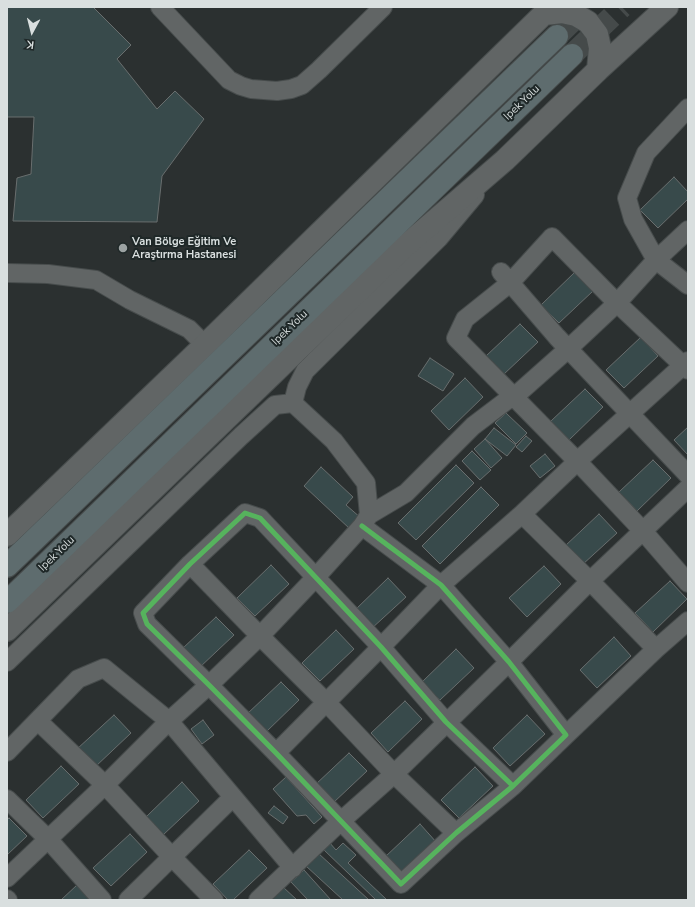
<!DOCTYPE html>
<meta charset="utf-8">
<style>
body{margin:0}
#map{position:relative;width:695px;height:907px;overflow:hidden;background:#2b3030;font-family:"Nunito Sans",sans-serif}
canvas{display:block}
.frame{position:absolute;inset:0;border:8px solid #d9dfdf;pointer-events:none}
.north{position:absolute;left:12px;top:12px;width:40px;height:40px;-webkit-text-stroke:3px #1f2828;paint-order:stroke;rotate:187deg;font-size:11px;font-weight:700;line-height:16px;text-align:center;color:#d9dfdf}
.north::after{content:'';display:block;margin:auto;width:14px;height:18px;background:#d9dfdf;clip-path:polygon(50% 0,100% 100%,50% 72%,0 100%)}
</style>
<div id="map">
<canvas width="695" height="907"></canvas>
<div class="frame"></div>
<div class="north">K</div>
</div>
<script>
const ctx = document.querySelector('canvas').getContext('2d');
ctx.lineJoin = 'round';
function paint(path, color) { ctx.fillStyle = color; ctx.fill(path, 'evenodd'); }
const toPath = rows => new Path2D(rows.map(r => 'M' + r).join(''));
function trace(path, color, width, dash) { ctx.strokeStyle = color; ctx.lineWidth = width; ctx.lineCap = dash ? 'butt' : 'round'; ctx.setLineDash(dash || []); ctx.stroke(path); }
function write(font, color, halo, rows, align = 'center') {
  ctx.font = font + ' "Nunito Sans",sans-serif'; ctx.lineWidth = 4; ctx.setLineDash([]); ctx.textBaseline = 'middle'; ctx.strokeStyle = halo; ctx.fillStyle = color; for (const [text, x, y, turn = 0] of rows) {
    ctx.save(); ctx.translate(x, y); ctx.rotate((+turn || 0) * Math.PI / 180); ctx.textAlign = isNaN(turn) ? turn : align; if (halo) ctx.strokeText(text, 0, 0); ctx.fillText(text, 0, 0); ctx.restore();
  }
}
const building = toPath([
 [7,7,93,7,131,45,117,59,157,109,175,91,204,119,162,176,157,222,13,221,17,178,31,174,34,117,7,117,7,7],
 [674,177,688,192,688,199,658,228,640,210,674,177],
 [575,272,593,291,559,323,541,305,575,272],
 [520,324,538,342,503,375,486,356,520,324],
 [641,337,658,356,624,388,606,370,641,337],
 [430,358,454,374,443,391,418,376,430,358],
 [465,378,483,397,449,430,431,411,465,378],
 [585,389,603,407,569,440,551,421,585,389],
 [506,413,527,433,516,444,495,423,506,413],
 [688,427,688,455,674,440,688,427],
 [494,428,516,445,507,456,485,439,494,428],
 [526,436,532,441,522,452,516,447,526,436],
 [485,439,502,458,491,468,474,449,485,439],
 [472,451,491,470,480,480,462,461,472,451],
 [545,454,555,466,540,478,530,466,545,454],
 [653,460,671,478,637,511,619,492,653,460],
 [456,465,474,483,416,540,398,523,456,465],
 [321,467,353,497,346,505,361,518,350,529,304,486,321,467],
 [481,487,499,505,440,564,422,546,481,487],
 [599,514,617,533,582,565,565,546,599,514],
 [271,565,289,584,255,616,237,598,271,565],
 [544,566,561,584,527,617,509,598,544,566],
 [388,578,406,597,371,629,354,611,388,578],
 [670,581,687,599,653,632,635,613,670,581],
 [216,617,234,635,199,668,182,649,216,617],
 [336,630,354,649,320,681,302,663,336,630],
 [614,637,631,656,597,688,580,670,614,637],
 [456,649,474,668,440,700,422,682,456,649],
 [281,682,299,700,265,733,247,714,281,682],
 [405,701,422,719,388,752,371,733,405,701],
 [114,715,131,733,95,767,77,749,114,715],
 [527,715,545,734,510,766,493,748,527,715],
 [203,720,214,735,202,744,191,729,203,720],
 [349,753,367,771,333,803,315,785,349,753],
 [61,766,79,784,43,818,26,800,61,766],
 [475,767,493,786,459,818,441,800,475,767],
 [286,777,322,817,314,824,306,815,297,816,273,789,286,777],
 [182,782,199,801,163,835,146,817,182,782],
 [274,806,288,817,283,824,268,813,274,806],
 [9,818,27,836,7,855,7,820,9,818],
 [420,824,437,843,403,875,385,857,420,824],
 [130,834,147,852,111,886,93,868,130,834],
 [329,842,336,850,343,843,356,855,348,863,387,900,376,900,323,849,329,842],
 [249,850,267,868,233,900,228,900,213,884,249,850],
 [318,853,369,900,343,900,306,866,318,853],
 [304,870,331,900,308,900,291,882,304,870],
 [77,885,91,900,61,900,77,885],
 [283,887,297,900,271,900,283,887]
]);
paint(building, '#384a4b');
trace(building, '#696e6e', 1);
trace(toPath([
 [557,36,587,7],
 [572,55,622,7]
]), '#454a4a', 22, [22, 11]);
const minor = toPath([
 [160,7,229,80,241,86,251,89,277,91,291,89,302,85,319,70,383,7],
 [688,108,646,153,627,198,633,219,656,260,688,285],
 [501,272,557,337,688,475],
 [7,273,48,274,96,280,130,300,189,329,205,345],
 [688,370,617,303,552,237,510,283,465,319,456,338,577,461,643,531,688,583],
 [293,403,297,387,305,371,439,238,475,195],
 [522,514,590,581,656,649],
 [369,515,406,493,473,426,506,401,514,397,568,349,617,303,656,260,688,230],
 [362,526,441,585,509,662,566,735,513,786,456,833,401,884,276,753,209,685,147,624,143,613,190,564,245,513,260,518,381,647,446,722,513,786],
 [190,564,260,636,326,702,394,774,456,833],
 [7,662,241,436,275,405,293,403,334,441,366,483,369,515,362,526,316,577,260,636,209,685,169,721,105,785,7,878],
 [38,721,105,785,172,857,214,900],
 [566,735,656,649,688,621],
 [7,752,78,679,104,668,169,721,293,868],
 [276,753,381,647,441,585,522,514,583,456,688,361],
 [7,799,48,839,102,900],
 [7,899,8,900],
 [128,900,233,797],
 [258,900,341,821,394,774,509,662,590,581,688,488]
]);
const tertiary = toPath([
 [544,14,562,12,576,15,588,22,597,34,600,48,598,70],
 [7,535,205,345,551,7],
 [7,630,403,248,505,160,598,70,667,7]
]);
const trunk = toPath([
 [7,566,557,36],
 [7,602,572,55]
]);
trace(minor, '#474c4c', 20);
trace(tertiary, '#474c4c', 24);
trace(trunk, '#474c4c', 24);
trace(minor, '#616565', 18);
trace(tertiary, '#616565', 22);
trace(trunk, '#5e6c6e', 22);
trace(toPath([
 [362,526,441,585,509,662,566,735,513,786,456,833,401,884,276,753,209,685,147,624,143,613,190,564,245,513,260,518,381,647,446,722,513,786]
]), '#56b35d', 5);
for (const [x, y, r, color] of [
 [123,248,5,"#9ca2a2"]
]) { const dot = new Path2D(); dot.arc(x, y, r, 0, 2 * Math.PI); ctx.fillStyle = color; ctx.fill(dot); trace(dot, '#1f2828', 1.5); }
write('11px', '#d9dfdf', '#1f2828', [
 ["Ipek Yolu",522,103,-44],
 ["Ipek Yolu",290,328,-44],
 ["Ipek Yolu",57,554,-44]
]);
write('bold 11px', '#d9dfdf', '#1f2828', [
 ["Van Bölge Eğitim Ve",132,242],
 ["Araştırma Hastanesi",132,255]
], 'left');
</script>
